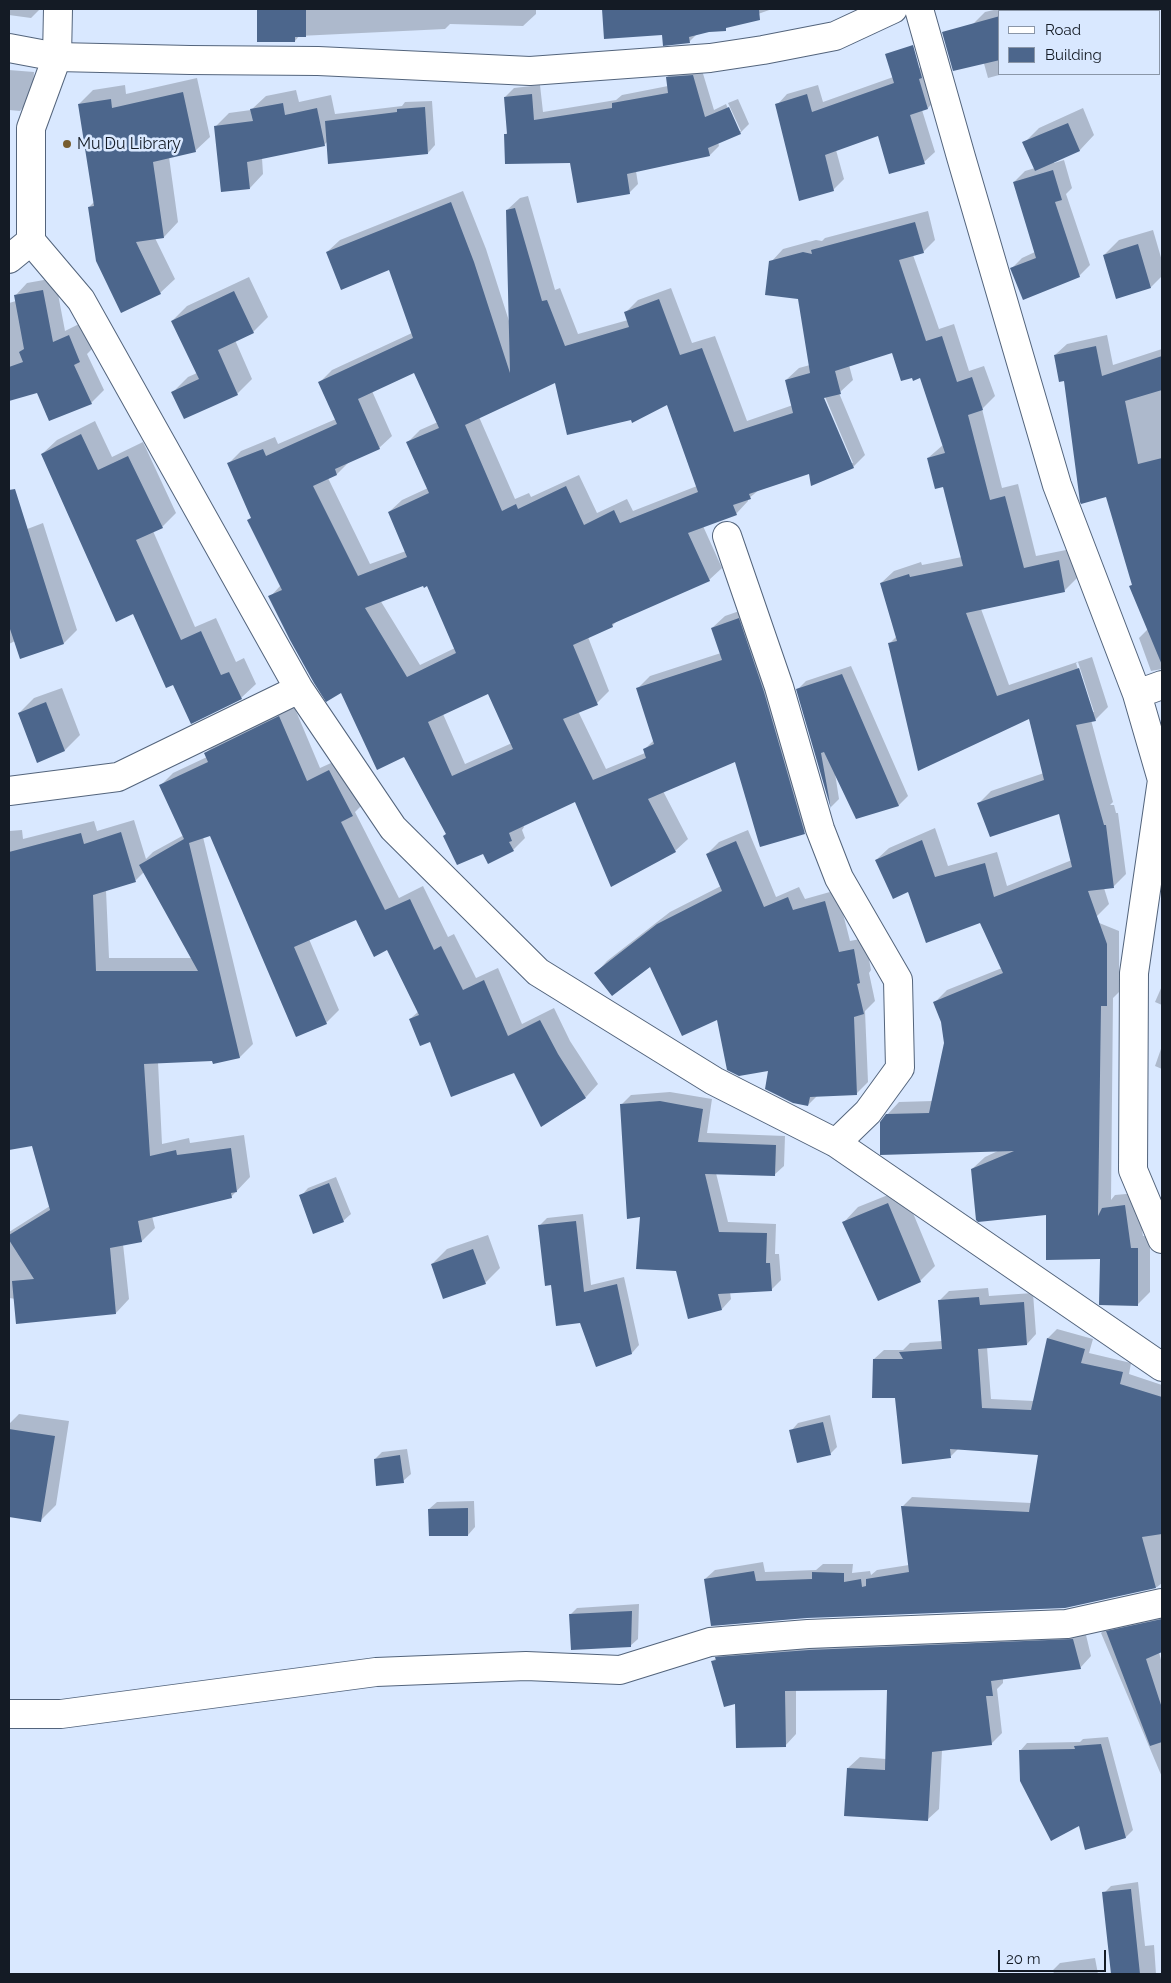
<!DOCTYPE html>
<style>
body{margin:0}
#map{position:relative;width:1171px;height:1983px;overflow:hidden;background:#d9e8ff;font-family:Raleway,sans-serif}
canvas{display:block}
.frame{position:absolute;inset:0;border:10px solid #141b25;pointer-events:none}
.legend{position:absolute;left:998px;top:10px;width:162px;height:65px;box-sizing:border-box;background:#d9e8ff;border:1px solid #8a96a8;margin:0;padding:6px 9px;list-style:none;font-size:15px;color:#141b25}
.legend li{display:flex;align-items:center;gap:10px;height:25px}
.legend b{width:25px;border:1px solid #8a96a8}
.scale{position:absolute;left:998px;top:1950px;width:108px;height:22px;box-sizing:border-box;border:2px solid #141b25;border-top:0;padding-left:6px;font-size:15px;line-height:18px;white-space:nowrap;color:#141b25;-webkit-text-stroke:4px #d9e8ff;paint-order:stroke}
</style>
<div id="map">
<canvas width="1171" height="1983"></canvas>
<div class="frame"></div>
<ul class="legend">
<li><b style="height:6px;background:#fff"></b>Road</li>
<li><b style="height:14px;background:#4c668c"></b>Building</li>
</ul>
<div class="scale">20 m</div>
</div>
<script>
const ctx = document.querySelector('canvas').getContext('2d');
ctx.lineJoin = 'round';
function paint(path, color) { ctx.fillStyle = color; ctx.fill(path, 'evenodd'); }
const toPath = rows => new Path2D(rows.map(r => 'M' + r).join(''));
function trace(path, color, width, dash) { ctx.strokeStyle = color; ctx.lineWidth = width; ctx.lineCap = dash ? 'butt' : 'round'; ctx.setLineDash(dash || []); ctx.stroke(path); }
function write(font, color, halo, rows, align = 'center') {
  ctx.font = font + ' Raleway,sans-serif'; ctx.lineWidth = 5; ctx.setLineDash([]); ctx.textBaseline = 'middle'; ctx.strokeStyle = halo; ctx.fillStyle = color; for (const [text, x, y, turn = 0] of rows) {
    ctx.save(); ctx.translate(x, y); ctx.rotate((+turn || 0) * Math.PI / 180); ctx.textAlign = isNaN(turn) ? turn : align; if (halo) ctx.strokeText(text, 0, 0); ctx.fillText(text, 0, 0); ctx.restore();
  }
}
paint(toPath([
 [9,9,40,9,31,18,9,15],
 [258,9,536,9,536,14,523,26,450,24,445,29,299,36,295,41,258,41],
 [603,9,772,9,719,28,697,34,689,42,663,34,605,38],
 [998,9,1109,9,1110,11,1000,11,1000,74,1003,74,988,78,973,24,985,12],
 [927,65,938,97,928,108,922,110,935,152,924,162,879,135,836,150,844,179,833,190,777,105,787,94,818,85,823,102],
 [701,67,714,110,726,104,738,131,741,131,728,103,738,99,749,124,740,133,718,142,719,146,710,155,636,171,638,184,629,193,571,162,506,134,508,132,505,97,514,88,540,85,543,112,616,100,622,95,668,86,667,77,676,68],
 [9,70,34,72,33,90,28,102,20,111,9,110],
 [197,78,210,137,195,151,169,157,178,222,164,237,155,238,175,279,160,293,89,207,94,202,79,104,93,90,125,85,126,94],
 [296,90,299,102,331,95,335,114,402,106,405,102,432,101,435,145,428,153,328,141,324,145,262,158,263,174,250,188,215,127,229,113,251,110,266,96],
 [1083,108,1094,135,1080,150,1054,161,1054,163,1064,160,1072,188,1066,194,1090,265,1079,276,1011,269,1022,258,1035,252,1014,182,1025,171,1035,168,1024,143,1039,128],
 [463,191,486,249,509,321,507,210,520,198,528,196,555,290,560,288,578,334,628,320,625,313,638,300,671,288,692,343,715,336,747,421,793,405,786,380,799,368,810,365,799,298,771,262,783,249,816,240,822,241,825,238,928,211,935,240,923,252,913,255,939,329,954,324,969,371,984,366,995,396,982,409,1002,488,1018,484,1036,556,1071,549,1077,578,1064,591,981,609,1009,685,1092,657,1108,707,1095,720,1091,720,1113,802,1110,805,1114,805,1116,813,1118,813,1126,874,1114,886,1104,888,1109,904,1097,916,1082,916,1119,931,1119,992,1113,998,1111,1200,1115,1195,1137,1193,1143,1236,1150,1236,1150,1292,1138,1304,1101,1258,1048,1214,972,1169,985,1157,1000,1150,887,1115,899,1102,933,1101,945,1043,942,1022,934,1003,947,990,1002,968,980,922,908,890,876,860,889,848,935,828,948,866,997,852,1007,886,1072,860,1060,812,979,803,991,791,1044,773,1029,718,889,644,897,636,881,583,894,571,921,562,922,565,962,557,944,486,928,458,943,445,921,377,893,351,849,365,853,380,839,393,865,455,853,467,810,473,760,489,748,499,748,501,736,514,703,526,722,568,709,580,619,619,612,626,588,637,609,691,597,703,578,711,606,769,645,753,644,750,654,740,638,688,650,676,721,653,712,628,725,616,751,607,817,820,804,832,736,760,663,791,688,839,675,851,576,800,523,825,524,827,522,830,525,838,513,850,484,852,447,834,404,756,341,691,270,597,281,585,229,463,241,451,275,437,278,444,336,419,319,383,332,370,412,333,390,269,327,252,340,240],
 [415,371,438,422,420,430,408,442,428,488,402,500,389,512,406,551,370,564,328,478,337,474,349,462,379,448,392,436,372,391],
 [556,381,631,418,667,404,697,486,633,511,627,499,597,513,579,475,531,497,529,493,515,499,479,417],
 [823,392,853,463,850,463,820,393],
 [428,584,455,648,420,665,380,600],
 [1078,662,1094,712,1092,712,1076,663],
 [489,692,512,743,465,764,443,714],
 [1153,230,1162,261,1162,276,1151,287,1104,255,1119,240],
 [249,277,268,317,253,332,235,340,252,379,237,394,173,392,188,377,197,373,172,321,187,306],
 [55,278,65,331,81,323,92,349,87,354,104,390,91,403,37,391,9,400,9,303,16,301,15,296,27,283],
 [1107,335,1113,365,1162,349,1162,669,1151,671,1139,638,1148,629,1130,586,1133,584,1106,495,1055,355,1067,344],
 [95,421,112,457,143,442,176,513,162,527,153,531,195,627,216,618,236,662,244,658,256,684,241,698,173,683,42,454,57,440],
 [43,523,77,630,64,643,15,641,9,644,9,536],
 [851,666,908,796,899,805,856,817,835,773,839,799,831,807,797,690,806,681],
 [62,688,80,735,65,750,38,761,19,713,34,698],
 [293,704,320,768,342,758,365,802,355,812,399,898,423,886,448,937,454,934,476,978,498,968,522,1024,554,1008,570,1041,598,1084,586,1097,431,1040,410,1019,419,1011,387,949,357,918,309,939,339,1010,326,1023,210,835,203,837,253,1044,240,1057,158,1062,162,1144,189,1138,190,1143,244,1135,250,1177,231,1197,152,1216,155,1228,142,1241,123,1244,129,1299,116,1313,9,1298,9,1232,50,1206,32,1145,9,1149,9,1045,16,1045,16,1002,9,1002,9,831,22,830,23,839,94,821,97,831,134,820,146,859,153,852,184,835,160,786,173,773,207,757,206,753,219,740],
 [144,872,192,958,109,958,106,890,136,880],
 [748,830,776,897,799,887,805,899,837,890,850,941,865,938,871,970,869,973,875,1001,865,1011,868,1082,856,1094,818,1095,808,1105,718,1019,650,965,596,973,607,961,670,912,721,886,707,854,719,842],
 [1162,986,1162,1005,1155,1002],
 [1162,1046,1162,1069,1155,1066],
 [670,1092,712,1099,707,1133,785,1136,784,1166,774,1175,716,1173,728,1222,776,1224,775,1254,779,1254,781,1280,771,1290,730,1292,731,1299,722,1309,677,1270,641,1216,621,1105,631,1095],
 [336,1177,351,1214,343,1221,301,1196,308,1188],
 [903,1189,935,1266,920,1281,844,1222,858,1207],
 [583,1214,591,1285,624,1277,639,1345,632,1353,581,1322,552,1284,540,1225,547,1218],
 [488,1235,500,1268,485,1283,432,1264,447,1249],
 [988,1288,989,1296,1033,1293,1036,1334,1027,1344,987,1347,991,1399,1034,1401,1048,1338,1057,1329,1093,1339,1089,1353,1131,1363,1129,1374,1162,1385,1162,1583,1157,1587,1065,1607,705,1579,715,1570,763,1562,765,1572,816,1570,823,1564,853,1564,852,1573,870,1571,871,1575,877,1570,909,1565,902,1507,912,1497,1031,1503,1040,1453,959,1448,951,1456,896,1397,874,1359,884,1350,903,1350,910,1343,942,1341,939,1301,949,1291],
 [19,1414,69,1421,56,1505,41,1520,9,1516,9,1424],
 [830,1415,837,1447,830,1454,791,1431,798,1423],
 [407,1449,411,1474,403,1481,375,1459,382,1452],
 [474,1501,475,1527,468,1535,429,1509,437,1502],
 [639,1604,638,1639,630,1646,570,1615,577,1608],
 [1162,1610,1162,1651,1159,1652,1162,1664,1162,1777,1101,1633,1112,1622],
 [1095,1626,1086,1635,1091,1656,1080,1668,1003,1678,1003,1683,997,1689,1002,1733,991,1744,942,1750,939,1809,927,1820,848,1768,860,1757,886,1759,888,1689,796,1690,796,1734,785,1746,736,1703,713,1661,724,1650],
 [1108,1737,1133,1830,1126,1837,1080,1824,1020,1751,1027,1743,1080,1742,1083,1739],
 [1138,1882,1145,1946,1154,1945,1156,1974,1112,1974,1104,1893,1111,1886],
 [1095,1958,1098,1974,1054,1974,1053,1970,1060,1963]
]), '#0003');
paint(toPath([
 [257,9,306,9,306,37,295,37,295,42,257,42],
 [602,9,759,9,760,20,726,28,726,31,709,32,689,37,690,43,663,46,662,35,604,39],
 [1000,16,1000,60,953,71,942,32],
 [913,45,922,78,919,79,928,109,910,115,925,164,889,174,878,136,825,155,834,191,799,201,775,104,807,94,812,112,894,83,885,54],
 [693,75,705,117,729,107,741,134,708,148,710,156,627,174,630,194,577,203,570,163,505,164,504,134,507,134,504,97,532,94,534,120,612,108,612,103,668,93,666,77],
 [183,92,196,152,153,162,164,238,136,242,161,294,121,313,96,261,88,207,94,206,78,104,111,99,112,108],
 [283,103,285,115,317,108,325,146,247,162,250,189,221,192,214,126,253,121,250,109],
 [425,107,428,154,328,164,325,121,397,112,397,109],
 [1068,123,1080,151,1035,171,1022,142],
 [1053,170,1062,200,1055,202,1080,277,1023,300,1010,268,1036,258,1013,182],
 [451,202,474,262,510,373,506,210,515,208,542,301,547,300,565,346,629,327,624,312,659,299,680,355,702,348,734,432,793,413,785,380,810,373,798,299,765,295,769,261,803,252,812,254,811,250,915,222,924,253,899,260,926,341,942,336,957,382,972,377,983,410,968,415,990,500,1005,496,1024,568,1059,560,1065,592,966,613,997,696,1079,668,1096,721,1076,725,1104,825,1106,825,1114,888,1088,891,1107,944,1107,1006,1101,1006,1098,1216,1102,1208,1125,1205,1131,1248,1138,1248,1138,1306,1099,1305,1100,1259,1046,1260,1046,1215,978,1222,976,1220,971,1169,1014,1151,880,1155,880,1122,886,1114,929,1113,944,1043,941,1022,933,1002,1003,973,980,923,926,943,908,892,893,899,875,860,922,840,935,877,985,863,994,897,1072,867,1059,814,990,837,977,803,1044,780,1029,719,918,771,888,643,897,641,880,583,909,574,910,577,963,566,943,487,935,489,927,458,945,453,920,378,913,381,912,378,901,381,892,353,835,371,841,394,824,398,854,468,811,486,809,474,749,494,751,499,733,505,737,515,688,533,710,581,612,624,613,627,573,645,598,705,563,719,593,780,646,758,643,749,654,744,636,688,722,660,711,628,739,618,764,692,805,834,760,847,735,762,648,799,676,852,611,887,575,802,509,833,512,841,509,842,514,851,488,864,483,854,457,865,443,836,446,834,404,757,377,770,341,693,326,702,314,683,290,640,268,596,282,590,247,520,251,518,227,463,263,449,266,456,337,424,318,382,413,338,389,270,341,290,326,252],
 [414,373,439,428,406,442,429,493,388,512,407,557,358,576,313,486,337,475,335,469,380,449,358,399],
 [555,383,567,435,631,420,632,423,667,405,698,492,620,523,614,510,584,525,566,486,518,509,516,504,502,511,465,425],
 [423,586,424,588,427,586,456,653,407,677,365,608],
 [488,694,513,749,452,776,428,722],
 [1138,244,1151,288,1116,299,1103,255],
 [43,290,53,342,69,335,80,362,74,365,92,404,49,421,37,393,9,401,9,367,23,362,19,352,24,349,14,295],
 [234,291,254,333,218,350,238,395,184,419,171,392,199,379,171,321],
 [1096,346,1102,376,1162,356,1162,390,1125,401,1138,464,1162,458,1162,665,1129,586,1132,585,1106,497,1081,504,1080,502,1064,381,1059,382,1054,355],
 [81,434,98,470,128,456,163,528,136,540,181,640,201,631,221,675,229,672,242,699,191,724,173,685,166,688,133,614,116,622,41,454],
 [15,489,64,644,20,659,9,626,9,490],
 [842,674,899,806,856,819,824,752,821,753,831,809,796,689],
 [46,702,65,751,37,763,18,713],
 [279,716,307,781,329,770,353,816,341,822,385,910,410,899,434,950,441,946,463,990,484,980,508,1036,540,1020,558,1054,586,1098,541,1127,514,1073,451,1097,430,1042,420,1046,409,1019,419,1015,387,950,374,957,356,920,294,947,327,1024,296,1037,210,836,189,843,240,1058,213,1064,212,1061,144,1064,150,1156,176,1150,177,1155,231,1148,237,1192,231,1193,232,1198,138,1221,142,1242,110,1248,116,1314,16,1324,12,1281,34,1279,9,1240,9,1235,50,1210,32,1146,9,1150,9,852,81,833,84,844,121,832,136,882,93,895,96,971,198,971,139,865,184,839,159,785,208,762,204,753],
 [736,841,764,907,788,897,793,910,825,901,839,952,854,949,860,983,857,984,864,1014,854,1017,857,1095,810,1097,808,1106,793,1103,765,1089,768,1071,739,1076,727,1070,717,1020,682,1036,650,967,612,996,594,973,657,924,722,891,706,854],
 [660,1101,703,1109,698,1142,776,1145,775,1176,705,1174,719,1232,767,1233,766,1263,770,1263,772,1291,718,1294,722,1310,688,1319,676,1271,636,1269,640,1217,627,1219,620,1104],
 [329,1183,344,1222,313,1234,299,1195],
 [888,1203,921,1282,878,1301,842,1222],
 [576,1221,584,1292,617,1284,632,1354,596,1367,580,1323,556,1326,551,1285,545,1286,538,1225],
 [473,1249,486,1284,443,1299,431,1264],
 [979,1297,980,1305,1024,1302,1027,1345,978,1349,982,1408,1031,1410,1047,1338,1085,1349,1081,1363,1123,1372,1120,1384,1162,1397,1162,1534,1142,1537,1156,1588,1065,1608,807,1618,711,1626,704,1579,754,1571,756,1581,812,1579,812,1572,844,1573,844,1582,861,1579,862,1587,866,1586,866,1579,909,1572,901,1506,1029,1512,1038,1455,950,1449,951,1458,902,1464,895,1398,872,1398,873,1359,903,1359,899,1352,942,1349,938,1300],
 [823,1422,831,1455,797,1463,789,1430],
 [9,1429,55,1436,41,1522,9,1517],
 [400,1455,404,1483,376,1486,374,1459],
 [468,1508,468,1536,429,1536,428,1509],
 [632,1611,631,1647,571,1650,569,1614],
 [1162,1619,1162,1652,1146,1659,1162,1708,1162,1742,1150,1746,1106,1631],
 [1073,1639,1081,1669,991,1681,993,1696,986,1696,992,1745,932,1752,928,1821,844,1816,847,1768,885,1770,887,1690,785,1691,786,1747,736,1748,735,1704,724,1707,711,1661,716,1660,715,1657,809,1650],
 [1101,1744,1126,1838,1085,1850,1079,1826,1051,1841,1020,1781,1019,1750,1075,1749,1074,1746],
 [1131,1889,1140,1974,1111,1974,1102,1892]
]), '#4c668c');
const minor = toPath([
 [58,9,57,57,31,128,31,241,81,300,299,689,393,828,538,972,714,1081,836,1143,1162,1367],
 [919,9,961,157,1057,485,1137,694,1162,780,1134,973,1133,1170,1162,1239],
 [9,259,31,241],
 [727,536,779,687,820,829,839,878,898,980,900,1068,868,1112,836,1143],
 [1137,694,1162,685],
 [9,791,118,777,299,689],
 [9,1714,61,1714,376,1672,526,1666,620,1670,710,1642,808,1634,1067,1624,1162,1603]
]);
const major = toPath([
 [9,48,57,57,190,60,318,61,530,71,710,58,763,50,835,36,893,9]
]);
trace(minor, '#53647c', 30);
trace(major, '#53647c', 30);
trace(minor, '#fff', 28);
trace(major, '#fff', 28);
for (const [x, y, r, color] of [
 [67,144,5,"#775d2f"]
]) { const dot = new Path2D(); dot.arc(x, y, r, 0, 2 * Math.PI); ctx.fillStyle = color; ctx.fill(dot); trace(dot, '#d9e8ff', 2); }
write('16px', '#141b25', '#d9e8ff', [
 ["Mu Du Library",77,144]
], 'left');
</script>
